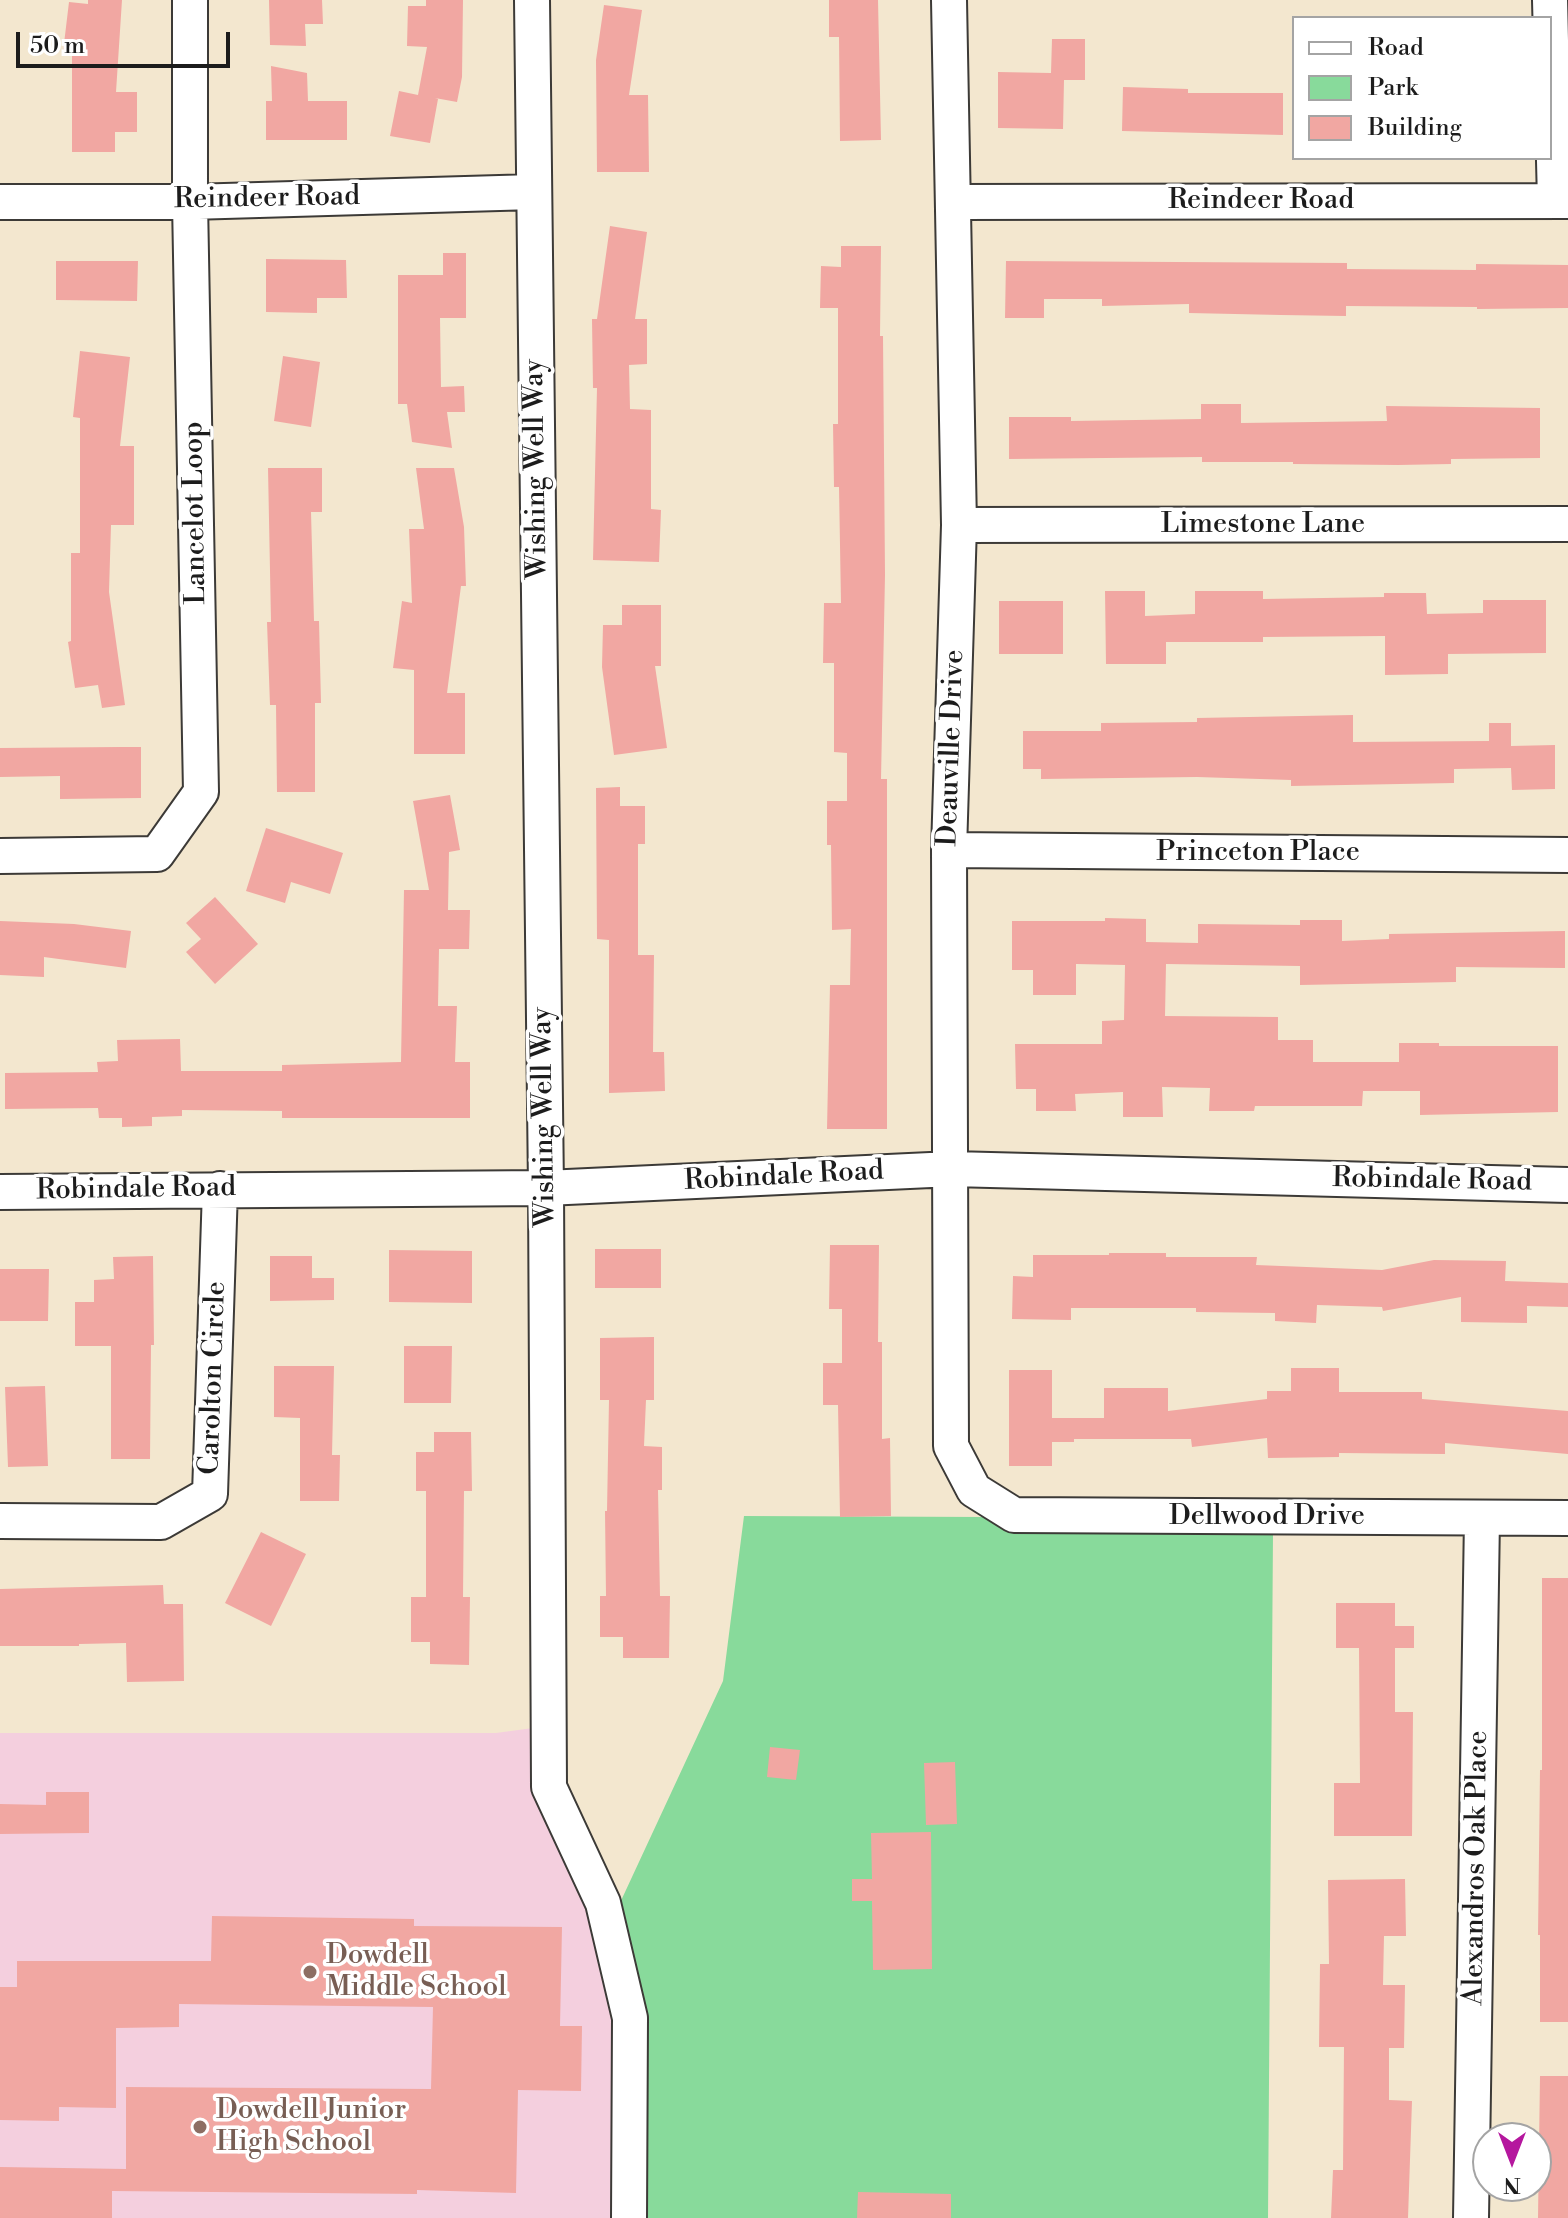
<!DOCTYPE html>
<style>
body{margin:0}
#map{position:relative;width:1568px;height:2218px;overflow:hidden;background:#f3e7cf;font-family:"Libre Bodoni",serif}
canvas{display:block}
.legend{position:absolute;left:1292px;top:16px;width:260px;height:144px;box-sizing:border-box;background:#fff;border:2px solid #a4a4a4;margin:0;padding:10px 14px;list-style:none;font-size:24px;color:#1c1c1c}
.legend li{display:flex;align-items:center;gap:16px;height:40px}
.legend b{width:40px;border:2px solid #a4a4a4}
.north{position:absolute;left:1472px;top:2122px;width:80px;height:80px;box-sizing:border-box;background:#fff;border:2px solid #a4a4a4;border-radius:50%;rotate:180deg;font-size:22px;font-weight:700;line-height:32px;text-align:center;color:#1c1c1c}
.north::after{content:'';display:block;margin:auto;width:28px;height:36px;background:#b5179e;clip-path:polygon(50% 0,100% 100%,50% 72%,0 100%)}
.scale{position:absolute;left:16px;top:32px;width:214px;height:36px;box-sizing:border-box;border:4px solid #1c1c1c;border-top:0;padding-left:10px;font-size:24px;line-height:28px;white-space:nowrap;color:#1c1c1c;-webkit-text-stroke:6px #fff;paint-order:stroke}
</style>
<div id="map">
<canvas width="1568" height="2218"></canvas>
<ul class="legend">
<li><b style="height:10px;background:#fff"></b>Road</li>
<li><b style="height:22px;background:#88da9b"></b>Park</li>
<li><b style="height:22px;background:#f1a7a2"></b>Building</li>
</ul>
<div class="north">N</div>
<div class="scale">50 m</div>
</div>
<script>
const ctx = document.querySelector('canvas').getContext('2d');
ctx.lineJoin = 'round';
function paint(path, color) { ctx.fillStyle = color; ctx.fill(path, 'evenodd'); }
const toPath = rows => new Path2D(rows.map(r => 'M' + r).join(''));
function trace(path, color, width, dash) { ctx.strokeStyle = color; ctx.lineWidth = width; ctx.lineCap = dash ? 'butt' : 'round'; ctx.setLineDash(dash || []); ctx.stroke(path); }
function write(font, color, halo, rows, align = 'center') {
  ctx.font = font + ' "Libre Bodoni",serif'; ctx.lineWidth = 7; ctx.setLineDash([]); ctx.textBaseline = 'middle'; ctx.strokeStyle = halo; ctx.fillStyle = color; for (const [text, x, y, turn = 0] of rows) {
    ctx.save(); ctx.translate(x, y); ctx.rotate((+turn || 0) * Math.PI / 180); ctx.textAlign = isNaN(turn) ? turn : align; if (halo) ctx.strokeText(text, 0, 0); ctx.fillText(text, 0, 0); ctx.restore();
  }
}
paint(toPath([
 [548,1726,603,1903,629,2218,0,2218,0,1733,496,1733]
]), '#f4cfde');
paint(toPath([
 [744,1516,986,1517,1014,1532,1273,1533,1268,2218,644,2218,619,1905,723,1681]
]), '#88da9b');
paint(toPath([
 [88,0,122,0,116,92,137,92,137,132,115,132,115,152,72,152,72,53,63,52,69,2,88,4],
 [269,0,322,0,323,24,305,24,306,46,270,45],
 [426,0,463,0,462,77,457,102,435,98,438,99,430,143,390,136,399,91,418,95,427,47,407,46,408,6,426,6],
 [829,0,878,0,881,140,840,141,839,37,829,37],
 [604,5,642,10,629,95,648,95,649,172,597,172,596,60],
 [1052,39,1085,39,1085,80,1064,80,1063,129,998,128,998,72,1051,73],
 [271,66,307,73,308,101,347,101,347,140,266,140,266,101,272,101],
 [1123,87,1188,89,1188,93,1283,93,1283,135,1122,131],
 [610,226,647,232,635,319,647,319,647,364,629,365,630,409,651,410,651,509,661,510,659,562,593,560,597,388,593,388,592,319,597,319],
 [841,246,881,246,880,336,883,336,885,575,881,779,887,779,887,1129,827,1129,830,985,850,985,851,929,832,930,831,845,827,845,827,801,847,801,847,753,834,752,834,663,823,663,824,603,841,603,839,487,834,487,833,424,838,424,838,308,820,308,821,266,841,267],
 [443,253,466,253,466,318,440,318,441,387,464,386,465,412,447,412,452,448,412,442,407,404,398,404,398,275,443,275],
 [266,259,346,260,347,298,317,298,317,313,266,312],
 [56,261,138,261,137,301,56,300],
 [1006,261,1347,263,1347,269,1476,270,1476,264,1568,265,1568,308,1477,309,1477,307,1346,306,1346,316,1281,315,1189,313,1189,304,1102,306,1102,299,1044,299,1044,318,1005,318],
 [80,351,130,357,120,446,134,446,134,525,111,525,109,592,125,705,102,708,98,685,75,688,68,642,71,641,71,553,80,553,80,418,73,417],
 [283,356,320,362,311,427,274,421],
 [1201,404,1241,404,1241,423,1387,421,1386,406,1540,408,1540,458,1451,459,1451,464,1398,465,1293,464,1293,462,1202,462,1202,457,1009,459,1009,417,1071,417,1071,421,1201,419],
 [268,468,322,468,322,512,311,512,314,621,319,621,321,703,315,703,315,792,277,792,276,705,270,705,267,622,271,622],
 [416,468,454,468,464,527,466,586,461,586,447,693,465,693,465,754,414,754,414,670,393,668,402,601,412,603,409,529,424,529],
 [1105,591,1145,591,1145,616,1195,614,1195,591,1263,591,1263,599,1384,597,1384,593,1426,593,1427,614,1483,613,1483,600,1546,600,1546,653,1448,654,1448,674,1385,675,1385,636,1263,637,1263,642,1166,642,1166,664,1106,664],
 [999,601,1063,601,1063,654,999,654],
 [622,605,661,605,661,666,655,666,667,748,614,755,602,667,603,625,622,625],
 [1353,715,1353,742,1489,741,1489,723,1511,723,1511,746,1555,745,1555,789,1512,790,1511,768,1454,769,1454,783,1291,786,1291,780,1197,777,1041,779,1041,769,1023,769,1023,731,1101,731,1101,723,1197,722,1197,718],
 [120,747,141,747,141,798,60,799,60,776,0,777,0,748],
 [620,787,620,806,645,806,645,844,638,844,638,955,654,955,653,1052,664,1052,665,1091,609,1093,609,940,597,939,596,788],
 [450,795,460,850,449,852,448,910,470,910,469,949,439,949,438,1006,457,1006,455,1062,470,1062,470,1118,282,1118,282,1111,182,1110,182,1116,152,1117,152,1126,122,1127,122,1118,99,1118,98,1108,5,1109,5,1073,98,1072,97,1062,118,1061,117,1040,180,1039,181,1071,282,1071,282,1065,401,1062,404,890,429,890,413,801],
 [266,828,343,853,330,894,291,882,285,903,246,891],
 [215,897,258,944,215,984,186,952,201,939,186,923],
 [1105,918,1146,919,1146,942,1198,943,1198,924,1300,925,1300,920,1342,920,1342,941,1389,939,1389,934,1565,931,1565,968,1456,967,1456,982,1300,985,1300,966,1166,964,1165,1016,1278,1017,1278,1040,1313,1040,1313,1062,1399,1062,1399,1043,1439,1043,1439,1046,1558,1046,1558,1112,1420,1115,1420,1091,1363,1091,1362,1106,1255,1106,1254,1111,1209,1111,1210,1088,1162,1087,1163,1117,1123,1117,1123,1092,1075,1094,1076,1111,1036,1111,1036,1089,1016,1089,1015,1044,1102,1044,1102,1021,1124,1020,1125,965,1076,964,1076,995,1033,995,1033,970,1012,970,1012,921,1105,921],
 [0,921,74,924,131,931,126,968,44,957,44,977,0,975],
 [830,1245,879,1245,878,1342,882,1342,882,1439,890,1438,891,1516,840,1517,838,1405,823,1405,823,1363,842,1363,842,1309,829,1309],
 [595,1249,661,1249,661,1288,595,1288],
 [389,1250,472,1251,472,1303,389,1302],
 [1109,1253,1166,1253,1166,1257,1257,1257,1256,1265,1382,1270,1434,1260,1506,1261,1505,1281,1568,1283,1568,1307,1527,1306,1527,1323,1461,1322,1461,1297,1383,1311,1382,1307,1317,1305,1316,1323,1275,1321,1275,1313,1196,1312,1196,1308,1071,1308,1071,1320,1012,1319,1013,1276,1033,1277,1033,1255,1109,1255],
 [153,1256,154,1345,151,1345,150,1459,111,1459,111,1346,75,1346,75,1302,94,1302,94,1280,114,1279,113,1257],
 [270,1256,312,1256,312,1278,334,1278,334,1300,270,1301],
 [0,1269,49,1269,48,1321,0,1321],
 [654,1337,654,1400,646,1400,644,1446,662,1447,662,1490,658,1490,660,1596,670,1596,669,1658,623,1658,623,1637,600,1637,600,1596,606,1596,605,1511,607,1511,609,1400,600,1400,600,1338],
 [404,1346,452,1346,451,1403,404,1403],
 [274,1366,334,1366,332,1455,340,1455,339,1501,300,1501,300,1418,274,1417],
 [1291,1368,1339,1368,1339,1392,1422,1392,1422,1399,1568,1411,1568,1454,1445,1443,1445,1454,1339,1453,1339,1457,1268,1458,1267,1438,1192,1447,1191,1439,1074,1439,1074,1442,1052,1442,1052,1466,1009,1466,1009,1370,1052,1370,1052,1418,1104,1418,1104,1388,1168,1388,1168,1411,1267,1399,1267,1391,1291,1391],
 [45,1386,48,1466,8,1467,5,1387],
 [434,1432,471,1432,472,1491,464,1491,463,1597,470,1597,469,1665,430,1664,430,1642,411,1642,411,1597,426,1597,426,1491,416,1491,416,1452,434,1452],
 [261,1532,306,1554,271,1626,225,1603],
 [1542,1578,1568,1578,1568,2022,1540,2022,1540,1935,1538,1935,1540,1770,1542,1770],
 [163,1585,164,1604,183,1604,184,1681,127,1682,126,1643,79,1644,79,1646,0,1646,0,1589],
 [1336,1603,1395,1603,1395,1626,1414,1626,1414,1648,1395,1648,1395,1712,1413,1712,1412,1836,1334,1836,1334,1783,1360,1783,1359,1648,1336,1648],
 [770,1747,800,1750,796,1780,767,1777],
 [955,1762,957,1824,926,1825,924,1763],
 [46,1792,89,1792,89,1833,0,1834,0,1804,46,1805],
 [931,1832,932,1969,873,1970,872,1901,852,1901,852,1879,872,1879,871,1833],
 [1405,1879,1406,1936,1384,1936,1383,1985,1405,1985,1404,2048,1389,2048,1389,2100,1412,2101,1408,2218,1331,2218,1333,2170,1343,2170,1344,2047,1319,2047,1320,1964,1329,1964,1328,1880],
 [212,1916,414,1919,414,1926,562,1927,560,2026,582,2026,581,2091,518,2090,516,2193,417,2190,417,2194,112,2191,112,2218,0,2218,0,2167,126,2169,126,2087,431,2089,433,2007,179,2004,179,2027,116,2028,116,2108,59,2107,59,2121,0,2120,0,1987,17,1987,17,1961,211,1961],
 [1540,2076,1568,2076,1568,2218,1538,2218],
 [858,2192,951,2194,951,2218,857,2218]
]), '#f1a7a2');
const street = toPath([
 [532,0,546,1188,549,1787,603,1903,630,2018,629,2218],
 [949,0,959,525,949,850,951,1446,974,1490,1014,1515,1568,1518],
 [1550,0,1555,201],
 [0,202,190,202,534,192],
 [955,202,1568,201],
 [959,525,1568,524],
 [949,850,1568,855],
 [0,856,157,854,201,792,190,202,190,0],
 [0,1192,546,1188,952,1169,1568,1185],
 [0,1521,161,1522,210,1494,220,1189],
 [1471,2218,1482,1518]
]);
trace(street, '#3c3a37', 38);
trace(street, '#fff', 34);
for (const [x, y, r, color] of [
 [310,1972,8,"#8d6e63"],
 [200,2127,8,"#8d6e63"]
]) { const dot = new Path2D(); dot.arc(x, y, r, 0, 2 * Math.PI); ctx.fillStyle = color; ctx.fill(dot); trace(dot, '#fff', 3); }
write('28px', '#1c1c1c', '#fff', [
 ["Reindeer Road",267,199,-1],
 ["Reindeer Road",1261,201],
 ["Wishing Well Way",537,469,-91],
 ["Lancelot Loop",196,513,-91],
 ["Limestone Lane",1263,525],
 ["Deauville Drive",952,748,-88],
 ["Princeton Place",1258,853],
 ["Wishing Well Way",545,1117,-91],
 ["Robindale Road",784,1177,-3],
 ["Robindale Road",1432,1181,1],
 ["Robindale Road",136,1190,-1],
 ["Carolton Circle",214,1378,-88],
 ["Dellwood Drive",1267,1517],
 ["Alexandros Oak Place",1477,1868,-89]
]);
write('28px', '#785e54', '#fff', [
 ["Dowdell",326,1956],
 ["Middle School",326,1988],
 ["Dowdell Junior",216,2111],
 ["High School",216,2143]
], 'left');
</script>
